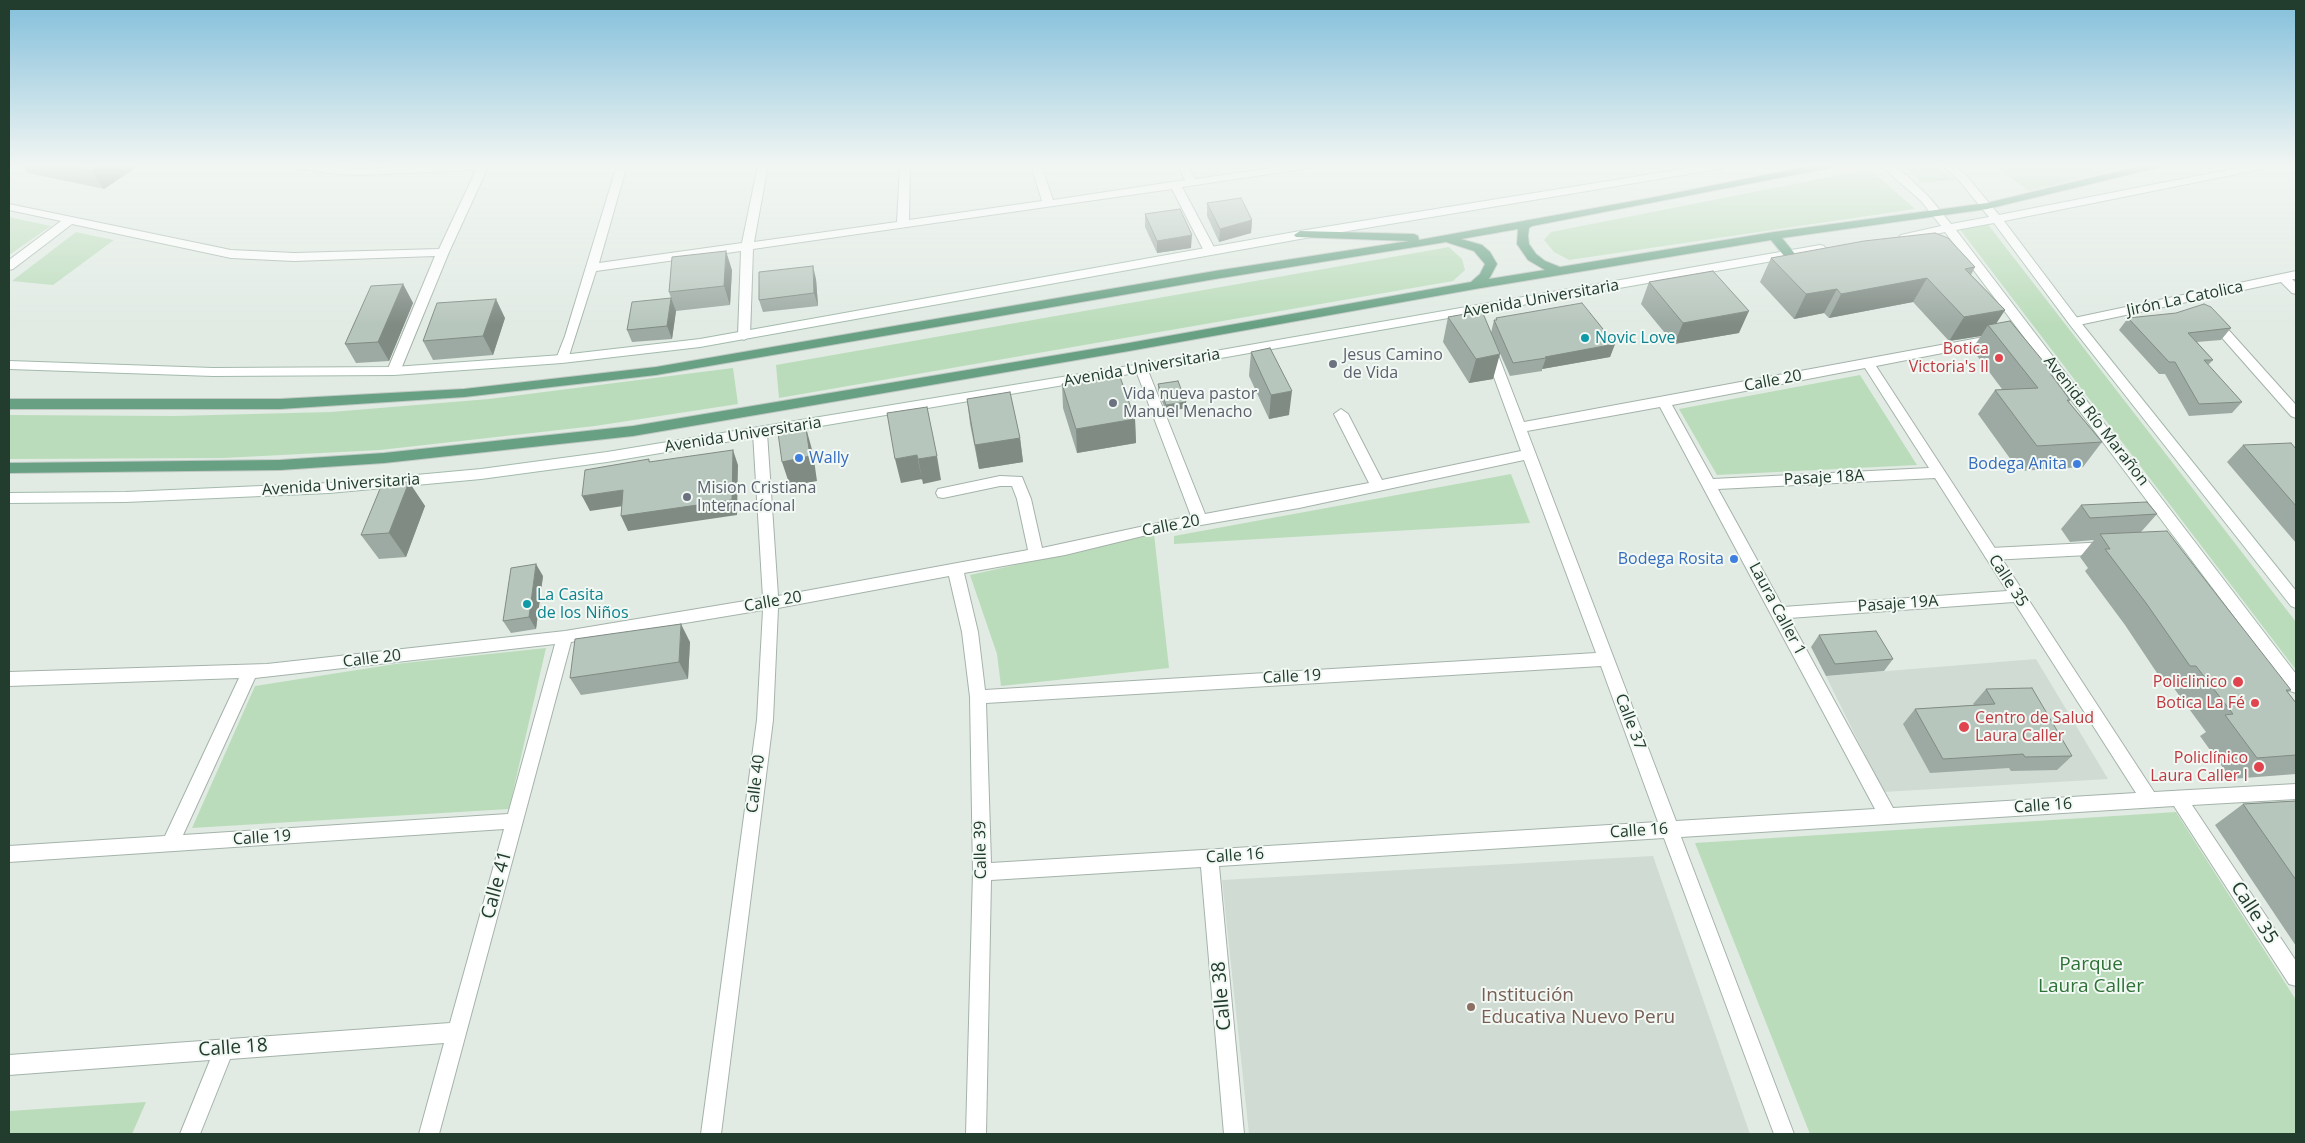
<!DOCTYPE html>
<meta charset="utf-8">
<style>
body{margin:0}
#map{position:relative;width:2305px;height:1143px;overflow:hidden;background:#e1ebe4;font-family:"Open Sans",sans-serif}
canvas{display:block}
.frame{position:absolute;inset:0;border:10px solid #223c2e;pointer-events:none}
</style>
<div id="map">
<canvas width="2305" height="1143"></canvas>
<div class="frame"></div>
</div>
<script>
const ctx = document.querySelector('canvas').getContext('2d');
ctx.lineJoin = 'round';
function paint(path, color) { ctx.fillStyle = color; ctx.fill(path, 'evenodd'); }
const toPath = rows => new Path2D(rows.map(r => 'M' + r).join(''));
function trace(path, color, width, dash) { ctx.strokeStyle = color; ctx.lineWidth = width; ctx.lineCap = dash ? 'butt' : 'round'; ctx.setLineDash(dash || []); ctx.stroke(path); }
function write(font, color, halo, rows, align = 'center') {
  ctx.font = font + ' "Open Sans",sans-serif'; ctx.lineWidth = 4; ctx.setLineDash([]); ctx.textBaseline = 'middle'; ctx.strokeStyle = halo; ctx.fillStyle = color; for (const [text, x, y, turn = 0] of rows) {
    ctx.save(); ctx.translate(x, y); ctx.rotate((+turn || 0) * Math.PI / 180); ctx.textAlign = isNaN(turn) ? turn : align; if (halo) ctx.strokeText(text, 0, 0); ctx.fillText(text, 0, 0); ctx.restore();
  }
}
paint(toPath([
 [2036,659,2108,779,1883,792,1826,676],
 [1653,856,1750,1134,1249,1134,1222,880]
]), '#d0dbd3');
paint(toPath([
 [1903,165,1932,165,1956,180,1922,183],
 [1992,165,2135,165,2029,191],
 [1870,169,1915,209,1569,260,1554,252,1544,240,1551,232],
 [9,217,51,226,9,255],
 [1983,218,2296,622,2296,670,1955,223],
 [76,232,114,240,53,285,12,281],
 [1449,247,1462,259,1465,270,1453,281,779,398,776,365],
 [733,368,738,404,595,426,380,450,223,458,9,459,9,415,174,416,331,412,489,399],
 [1860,375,1917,465,1717,475,1679,409],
 [1511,474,1530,523,1174,544,1174,536],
 [1154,534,1169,668,1001,686,997,654,970,575],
 [546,648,509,809,192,828,255,686,395,664],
 [2176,812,2296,1000,2296,1134,1810,1134,1695,843],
 [146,1102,132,1134,9,1134,9,1111]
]), '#bbdcbb');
const pedestrian = toPath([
 [2108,542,2113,544,2115,548,2113,552,2108,554,1991,560,1986,558,1984,554,1986,550,1991,548,2108,542]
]);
const minor = toPath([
 [289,165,361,169,445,165,489,165,449,252,399,374,389,374,387,371,435,256,294,261,231,258,72,224,13,269,9,270,9,260,61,221,9,210,9,204,231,250,294,253,439,249,476,170,361,175,335,174,294,168,289,165],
 [617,165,627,165,599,263,742,243,758,165,768,165,754,242,897,222,900,165,910,165,909,220,1042,201,1031,165,1041,165,1053,200,1185,180,1178,165,1188,165,1195,179,1291,165,1315,165,1310,168,1182,187,1216,251,1210,255,1204,251,1172,189,753,249,750,336,744,340,738,336,741,251,596,271,568,359,567,362,557,362,556,359,565,336,617,165],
 [2296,271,2296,279,2292,279,2296,283,2296,294,2292,293,2281,282,2074,326,2068,322,2074,318,2296,271],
 [2213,316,2217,317,2296,405,2296,418,2291,416,2209,323,2207,320,2209,317,2213,316],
 [1995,335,2001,339,1999,342,1876,366,2154,792,2296,784,2296,799,2192,805,2296,961,2296,986,2289,984,2174,806,1681,837,1794,1134,1774,1134,1664,838,1219,866,1244,1134,1224,1134,1201,867,991,880,986,1134,966,1134,973,872,970,697,962,632,949,576,778,608,773,720,721,1134,701,1134,757,720,763,610,571,642,439,1134,419,1134,444,1043,230,1059,200,1134,180,1134,210,1060,9,1075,9,1055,450,1023,504,829,9,862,9,846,165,836,239,678,9,686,9,672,267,664,565,631,763,598,753,433,760,428,767,433,778,596,1028,550,1017,499,1012,486,1000,486,943,498,938,497,936,493,938,489,943,488,1000,476,1022,477,1031,499,1042,548,1191,516,1135,368,1141,364,1147,368,1205,514,1369,483,1334,414,1341,409,1348,414,1382,480,1521,451,1483,347,1489,343,1495,347,1524,422,1995,335],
 [1865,368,1929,468,1713,479,1672,405,1865,368],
 [1660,407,1875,809,1676,821,1527,431,1660,407],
 [1524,460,1596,653,985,690,978,632,964,573,1065,555,1155,533,1299,508,1524,460],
 [1935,478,2007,591,1783,607,1718,489,1935,478],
 [2014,602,2136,793,1893,808,1789,618,2014,602],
 [555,644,508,814,183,835,255,678,555,644],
 [1601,666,1658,822,991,863,986,703,1601,666]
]);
const secondary = toPath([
 [1707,165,1730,165,1725,168,1300,239,700,347,562,363,394,375,213,376,9,369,9,361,213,368,394,367,562,355,700,339,1300,231,1707,165],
 [1880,165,1892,165,1905,174,1929,197,1951,224,1989,217,1957,178,1941,165,1953,165,1965,174,1999,215,2252,165,2272,165,2267,168,2004,221,2078,319,2296,591,2296,608,2291,606,2070,325,1994,223,1956,230,2296,674,2296,693,2290,691,1945,232,1905,241,1901,239,1899,237,1901,235,1941,226,1921,201,1880,165],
 [1820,245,1824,246,1826,249,1824,252,1141,372,607,462,481,479,329,493,126,502,9,503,9,493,126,492,329,483,481,469,607,452,1141,364,1820,245]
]);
const primary = toPath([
 [1815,165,1834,165,1829,168,1532,226,1529,228,1528,236,1529,244,1536,254,1545,261,1560,267,1774,232,1987,203,2144,165,2161,165,2160,167,1987,209,1782,238,1795,254,1789,258,1785,257,1771,240,1475,289,1129,351,633,436,384,463,280,470,9,473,9,463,280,460,384,453,633,426,1129,343,1471,282,1480,274,1485,264,1474,251,1446,242,1215,279,656,375,464,397,280,409,9,409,9,399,280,399,464,389,656,367,1215,271,1409,241,1296,237,1294,235,1300,231,1414,234,1418,236,1419,240,1650,198,1815,165],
 [1518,229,1517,244,1528,260,1545,270,1489,279,1497,264,1490,252,1482,245,1461,239,1518,229]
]);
trace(pedestrian, '#a4b3aa', 2);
trace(minor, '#a4b3aa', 2);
trace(secondary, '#a3baac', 2);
trace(primary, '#c1c8c4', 2);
paint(pedestrian, '#fff');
paint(minor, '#fff');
paint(secondary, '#fff');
paint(primary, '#67a083');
paint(toPath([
 [22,165,140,165,104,189,28,173],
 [1207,203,1252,220,1251,233,1219,242,1207,216],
 [1145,214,1191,248,1157,253,1145,227],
 [1771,258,1975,267,1971,275,2005,310,1996,323,2053,373,2051,376,2070,400,2069,402,2102,442,2083,467,2019,471,1978,414,1995,390,2002,389,1972,349,1981,336,1949,341,1913,302,1829,318,1824,313,1794,319,1760,282],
 [732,270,730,305,676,311,672,339,632,342,627,330,671,298,669,292],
 [816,279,818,306,763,312,759,300],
 [1649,282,1739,333,1674,344,1641,304],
 [403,284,413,303,389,361,356,363,345,344],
 [1448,317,1493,379,1469,383,1443,342],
 [505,318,493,355,433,360,423,341],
 [1496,318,1615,344,1610,357,1542,369,1542,371,1510,376,1491,333,1494,320,1496,320],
 [2128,318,2231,328,2221,340,2197,342,2213,360,2208,365,2242,402,2232,413,2189,416,2165,374,2159,374,2119,330],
 [1251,352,1289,415,1269,419,1249,376],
 [1062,384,1135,419,1136,443,1077,453,1063,408],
 [1158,384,1186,402,1186,408,1166,412,1158,390],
 [967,399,1020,438,1023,462,979,469,970,424],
 [2243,445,2296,449,2296,543,2227,462],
 [409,482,425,506,406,557,379,559,361,535],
 [2081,505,2157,514,2141,532,2291,690,2288,692,2296,703,2296,774,2231,779,2200,736,2206,732,2173,687,2167,688,2125,625,2085,571,2088,568,2080,557,2094,540,2070,542,2061,529],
 [543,576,536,629,511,633,503,621],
 [1819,635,1893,659,1884,671,1826,676,1811,647],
 [690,642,688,679,581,695,570,678],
 [1986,689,2072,756,2057,770,2011,771,2009,768,1930,773,1903,724,1915,709,1974,705,1973,704],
 [2296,801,2296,946,2215,825,2243,804]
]), '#9daaa3');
paint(toPath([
 [100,165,140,165,104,189,91,171],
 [1252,220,1251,233,1219,242,1220,229],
 [1192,235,1191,248,1157,253,1157,241],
 [726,251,732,270,730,305,724,286],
 [813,266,816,279,818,306,814,293],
 [1927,278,1913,302,1829,318,1841,294],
 [403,284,413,303,389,361,378,342],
 [1837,289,1824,313,1794,319,1806,294],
 [671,298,676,311,672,339,667,326],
 [496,299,505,318,493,355,483,336],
 [2005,310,1992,330,1988,325,1981,336,1949,341,1964,317],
 [1749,311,1739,333,1674,344,1683,323],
 [1615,344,1610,357,1542,369,1546,358,1545,357],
 [1500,354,1493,379,1469,383,1476,359],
 [1292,391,1289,415,1269,419,1271,395],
 [1186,402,1186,408,1166,412,1166,405],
 [1135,419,1136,443,1077,453,1076,429],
 [806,428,813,453,817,481,790,486,782,462],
 [1020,438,1023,462,979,469,975,445],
 [733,450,738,465,737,515,628,531,621,516],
 [917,455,922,479,901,483,895,459],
 [937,456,941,480,923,484,918,459],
 [409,482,425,506,406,557,389,533],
 [623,490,630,505,590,511,582,496],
 [536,564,543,576,536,629,529,617],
 [681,624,690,642,688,679,679,662]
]), '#808b84');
const building = toPath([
 [62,165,100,165,91,171,62,165],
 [1241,198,1252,220,1220,229,1207,203,1241,198],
 [1180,209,1192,235,1157,241,1145,214,1180,209],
 [1935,233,1948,238,1975,267,1965,269,2005,310,1964,317,1927,278,1841,294,1837,289,1806,294,1771,258,1864,241,1935,233],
 [726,251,724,286,669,292,672,257,726,251],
 [813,266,814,293,759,300,759,272,813,266],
 [1713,271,1749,311,1683,323,1649,282,1713,271],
 [403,284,378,342,345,344,371,286,403,284],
 [671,298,667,326,627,330,632,302,671,298],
 [496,299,483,336,423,341,437,303,496,299],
 [1582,303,1615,344,1545,357,1546,358,1513,363,1494,320,1497,320,1496,318,1582,303],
 [2204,304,2211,307,2231,328,2188,333,2213,360,2204,360,2242,402,2199,404,2175,362,2169,362,2128,318,2176,313,2204,304],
 [1482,311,1500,354,1476,359,1448,317,1482,311],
 [2010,321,2053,373,2050,373,2070,400,2067,400,2102,442,2037,446,1995,390,2038,388,1988,325,2010,321],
 [1270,348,1292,391,1271,395,1251,352,1270,348],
 [1119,374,1135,419,1076,429,1062,384,1119,374],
 [1178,381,1186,402,1166,405,1158,384,1178,381],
 [1010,392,1020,438,975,445,967,399,1010,392],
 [927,407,937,456,918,459,917,455,895,459,887,413,927,407],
 [806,428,810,456,782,462,778,433,806,428],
 [2291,443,2296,449,2296,506,2243,445,2291,443],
 [733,450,732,500,621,516,623,490,582,496,585,470,649,459,649,462,733,450],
 [409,482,389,533,361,535,382,484,409,482],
 [2147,502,2157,514,2090,518,2081,505,2147,502],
 [2167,531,2291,690,2286,690,2296,703,2296,755,2257,758,2225,715,2233,714,2196,666,2190,666,2146,603,2105,549,2110,549,2100,534,2167,531],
 [536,564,529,617,503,621,511,568,536,564],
 [681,624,679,662,570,678,575,639,681,624],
 [1876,631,1893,659,1835,664,1819,635,1876,631],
 [2032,688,2072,756,2025,757,2023,754,1943,759,1915,709,1995,704,1986,689,2032,688],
 [2296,801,2296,880,2243,804,2296,801]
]);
paint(building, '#b7c6bd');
trace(building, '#808b84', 1);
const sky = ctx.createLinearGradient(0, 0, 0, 325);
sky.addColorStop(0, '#83bfdb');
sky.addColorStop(0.51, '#f2f6f3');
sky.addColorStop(1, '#f2f6f300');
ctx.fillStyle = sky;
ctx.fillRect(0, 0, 2305, 325);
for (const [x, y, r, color] of [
 [1585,338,5,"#0f9aa8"],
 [1999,358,5,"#e0444e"],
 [1333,364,5,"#6b7280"],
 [1113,403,5,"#6b7280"],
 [799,458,5,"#3f7fe0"],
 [2077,464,5,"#3f7fe0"],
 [687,497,5,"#6b7280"],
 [1734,559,5,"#3f7fe0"],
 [527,604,5,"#0f9aa8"],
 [2238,682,6,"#e0444e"],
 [2255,703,5,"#e0444e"],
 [1964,727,6,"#e0444e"],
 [2259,767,6,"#e0444e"],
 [1471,1007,5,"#8d6e63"]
]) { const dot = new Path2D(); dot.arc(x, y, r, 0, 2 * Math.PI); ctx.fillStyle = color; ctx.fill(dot); trace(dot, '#f2f8f3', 2); }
write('16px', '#223c2e', '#f2f8f3', [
 ["Avenida Universitaria",1541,299,-10],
 ["Jirón La Catolica",2185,299,-12],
 ["Avenida Universitaria",1142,368,-10],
 ["Calle 20",1773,381,-11],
 ["Avenida Río Marañon",2096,421,52],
 ["Avenida Universitaria",743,435,-9],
 ["Pasaje 18A",1824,478,-3],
 ["Avenida Universitaria",341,485,-4],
 ["Calle 20",1171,526,-11],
 ["Calle 35",2008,581,57],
 ["Calle 20",773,602,-10],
 ["Pasaje 19A",1898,604,-4],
 ["Laura Caller 1",1777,609,62],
 ["Calle 20",372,659,-7],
 ["Calle 19",1292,677,-3],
 ["Calle 37",1630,722,69],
 ["Calle 40",756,784,-83],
 ["Calle 16",2043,806,-4],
 ["Calle 16",1639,831,-4],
 ["Calle 19",262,838,-4],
 ["Calle 39",981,850,-91],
 ["Calle 16",1235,856,-4]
]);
write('16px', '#0d838f', '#f2f8f3', [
 ["Novic Love",1595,338],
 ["La Casita",537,595],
 ["de los Niños",537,613]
], 'left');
write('16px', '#be3a42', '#f2f8f3', [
 ["Botica",1989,349],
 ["Victoria's II",1989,367],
 ["Policlinico",2227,682],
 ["Botica La Fé",2245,703],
 ["Centro de Salud",1975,718,"left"],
 ["Laura Caller",1975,736,"left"],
 ["Policlínico",2248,758],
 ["Laura Caller I",2248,776]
], 'right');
write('16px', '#5b616d', '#f2f8f3', [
 ["Jesus Camino",1343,355],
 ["de Vida",1343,373],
 ["Vida nueva pastor",1123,394],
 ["Manuel Menacho",1123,412],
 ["Mision Cristiana",697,488],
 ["Internacíonal",697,506]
], 'left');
write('16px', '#366cbe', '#f2f8f3', [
 ["Wally",809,458,"left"],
 ["Bodega Anita",2067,464],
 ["Bodega Rosita",1724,559]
], 'right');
write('19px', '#223c2e', '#f2f8f3', [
 ["Calle 41",497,885,-75],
 ["Calle 35",2254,913,57],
 ["Calle 38",1222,996,-95],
 ["Calle 18",233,1048,-4]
]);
write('19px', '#2d7236', '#f2f8f3', [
 ["Parque",2091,965],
 ["Laura Caller",2091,987]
]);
write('19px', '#785e54', '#f2f8f3', [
 ["Institución",1481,996],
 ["Educativa Nuevo Peru",1481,1018]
], 'left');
</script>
